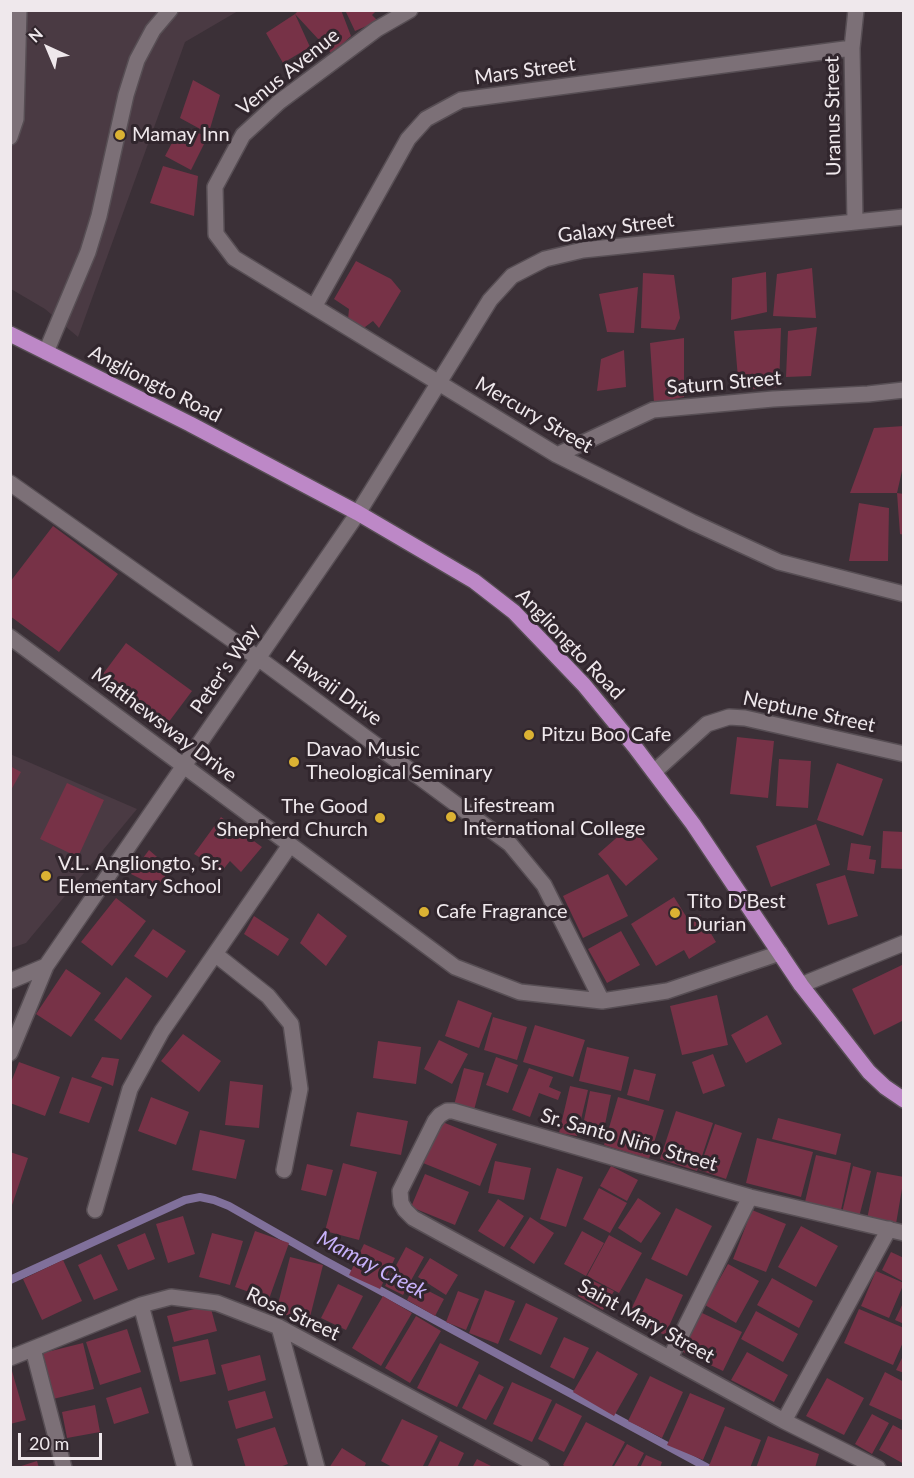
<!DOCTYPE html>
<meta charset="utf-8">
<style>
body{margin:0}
#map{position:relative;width:914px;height:1478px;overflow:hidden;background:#3b3037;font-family:Lato,sans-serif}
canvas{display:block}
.frame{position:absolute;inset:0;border:12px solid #efe8ec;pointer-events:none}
.north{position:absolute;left:18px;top:18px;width:60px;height:60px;-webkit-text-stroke:4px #31262d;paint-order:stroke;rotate:316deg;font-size:16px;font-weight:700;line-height:24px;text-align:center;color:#efe8ec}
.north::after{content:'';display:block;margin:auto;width:21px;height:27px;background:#efe8ec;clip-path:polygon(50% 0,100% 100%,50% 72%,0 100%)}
.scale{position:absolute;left:18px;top:1433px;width:84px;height:27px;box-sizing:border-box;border:3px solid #efe8ec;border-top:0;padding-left:8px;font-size:18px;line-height:21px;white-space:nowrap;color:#efe8ec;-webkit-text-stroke:4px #31262d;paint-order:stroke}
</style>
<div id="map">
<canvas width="914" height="1478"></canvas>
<div class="frame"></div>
<div class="north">N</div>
<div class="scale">20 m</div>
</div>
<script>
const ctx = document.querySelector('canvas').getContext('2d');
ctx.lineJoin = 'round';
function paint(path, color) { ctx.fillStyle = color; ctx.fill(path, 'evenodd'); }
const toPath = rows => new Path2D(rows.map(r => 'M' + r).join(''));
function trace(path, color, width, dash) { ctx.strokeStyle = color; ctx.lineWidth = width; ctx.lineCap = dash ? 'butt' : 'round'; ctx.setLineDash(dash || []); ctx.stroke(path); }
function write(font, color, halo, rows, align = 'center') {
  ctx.font = font + ' Lato,sans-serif'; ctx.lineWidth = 6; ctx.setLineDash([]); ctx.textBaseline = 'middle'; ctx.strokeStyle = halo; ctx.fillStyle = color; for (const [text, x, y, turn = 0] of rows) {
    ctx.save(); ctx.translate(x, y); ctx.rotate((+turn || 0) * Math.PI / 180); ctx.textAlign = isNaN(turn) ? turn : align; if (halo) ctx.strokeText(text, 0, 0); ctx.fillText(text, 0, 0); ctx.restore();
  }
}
paint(toPath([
 [11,11,238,11,185,42,78,337,45,309,11,289],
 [10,754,137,809,26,943,11,948]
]), '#4a3a43');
trace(toPath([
 [10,1280,185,1200,200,1197,214,1200,229,1206,322,1259,708,1468]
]), '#80709b', 8);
paint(toPath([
 [299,10,341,10,351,36,332,54,295,14],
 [345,10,377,10,372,15,378,21,355,31],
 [295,14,310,47,283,63,266,33],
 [193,80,220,95,209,132,202,130,180,118],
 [180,128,208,136,191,170,165,156],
 [163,166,198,176,194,216,150,203],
 [356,261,391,279,401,291,379,328,373,321,361,330,348,319,349,309,334,299],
 [812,268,816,318,773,316,777,274],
 [766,272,767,312,731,320,732,278],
 [643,273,674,275,680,318,675,330,641,328],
 [638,287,634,333,607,332,599,294],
 [817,327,811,376,786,377,788,331],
 [781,328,779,387,739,390,734,331],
 [684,338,684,397,654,403,650,343],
 [624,350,626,387,597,391,601,359],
 [904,426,904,462,897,493,904,494,904,535,900,534,897,493,850,493,874,428],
 [859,503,889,508,888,561,849,561],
 [53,526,118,574,59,652,10,616,10,582],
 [126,643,192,691,165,727,100,678],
 [737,737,774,741,768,798,730,794],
 [779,759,811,761,808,808,776,806],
 [837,763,883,779,863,836,817,820],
 [10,766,21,772,10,792],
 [67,783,104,800,78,857,40,839],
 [221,817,262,847,241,872,230,861,222,871,194,854],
 [816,824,830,865,771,887,756,846],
 [630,826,658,859,626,886,598,854],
 [883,831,904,832,904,869,881,868],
 [851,843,871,846,869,859,876,860,874,874,847,870],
 [149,850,171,869,157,887,131,874],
 [608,874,628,916,583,938,563,896],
 [845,875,858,916,828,925,816,884],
 [674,897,689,921,700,915,716,942,689,959,684,950,656,966,631,924],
 [116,898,146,921,112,966,81,942],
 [318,913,347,936,326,966,300,943],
 [254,916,289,939,278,956,244,934],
 [153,929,186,951,167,978,134,956],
 [621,931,640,965,607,983,588,949],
 [902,965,904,968,904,1020,874,1035,852,989],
 [66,969,101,993,71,1037,36,1014],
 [126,977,152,996,121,1040,94,1020],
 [717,995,728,1045,682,1055,670,1006],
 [458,1000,492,1013,479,1048,445,1036],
 [767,1015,782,1044,746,1063,731,1035],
 [493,1017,527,1027,517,1060,484,1050],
 [535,1025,585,1040,573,1077,523,1062],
 [183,1034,221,1061,199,1092,161,1061],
 [439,1040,468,1054,452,1084,424,1069],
 [378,1041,421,1047,416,1084,373,1078],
 [587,1047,629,1057,621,1091,579,1081],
 [713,1054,725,1086,703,1094,692,1062],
 [102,1057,119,1059,113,1086,91,1077],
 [496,1057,518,1065,508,1093,486,1085],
 [19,1062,60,1077,45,1116,10,1103,10,1085],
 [464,1068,484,1073,474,1110,454,1105],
 [529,1068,553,1077,549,1087,561,1092,558,1100,539,1093,530,1117,512,1110],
 [634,1069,656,1074,649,1101,627,1095],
 [72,1077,102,1087,89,1123,59,1113],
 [230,1081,263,1085,259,1128,225,1125],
 [570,1086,588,1090,577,1136,559,1133],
 [590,1091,611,1095,602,1139,581,1135],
 [151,1097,189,1112,176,1145,138,1131],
 [618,1097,664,1110,649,1159,604,1145],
 [676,1111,713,1123,697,1171,660,1159],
 [357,1112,408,1121,401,1155,350,1146],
 [778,1118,841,1134,836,1155,772,1139],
 [440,1121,497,1144,480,1186,423,1163],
 [715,1124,742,1133,726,1179,699,1170],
 [200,1130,245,1140,236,1179,192,1170],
 [757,1138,813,1152,801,1197,746,1183],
 [10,1152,28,1158,11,1208,10,1208],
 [816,1155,851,1163,841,1210,805,1202],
 [495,1161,531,1168,524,1200,488,1193],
 [343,1163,377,1172,359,1240,325,1231],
 [307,1164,333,1170,326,1196,301,1190],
 [611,1166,638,1180,627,1201,600,1186],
 [853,1166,871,1171,859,1217,842,1213],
 [557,1168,583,1177,566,1227,540,1219],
 [877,1172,904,1177,896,1224,867,1219],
 [425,1174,469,1192,455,1225,411,1207],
 [599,1188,627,1203,610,1233,583,1219],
 [638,1198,661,1213,641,1243,618,1228],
 [498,1199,524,1216,504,1247,478,1231],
 [676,1208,712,1226,687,1276,651,1259],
 [752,1210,786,1224,766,1272,733,1259],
 [183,1216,195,1254,168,1263,156,1224],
 [530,1217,554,1233,534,1264,510,1248],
 [801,1226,838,1246,816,1287,778,1267],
 [255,1231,289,1243,269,1299,235,1287],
 [582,1231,604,1243,586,1276,564,1264],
 [145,1233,155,1259,128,1270,117,1245],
 [212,1233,243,1241,230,1285,199,1277],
 [609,1235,642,1253,619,1293,587,1276],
 [364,1244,395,1258,380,1289,349,1275],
 [406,1247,424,1257,403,1295,385,1286],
 [891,1252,904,1258,904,1282,882,1270],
 [101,1254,118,1290,94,1300,78,1265],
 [290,1257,323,1265,309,1321,276,1312],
 [430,1258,458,1275,446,1295,418,1277],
 [63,1260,82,1301,42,1320,23,1279],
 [728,1264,759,1281,736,1323,705,1305],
 [876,1271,904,1283,889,1318,861,1306],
 [587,1278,614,1291,603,1310,578,1296],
 [646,1278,683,1295,665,1335,627,1318],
 [772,1278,813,1301,799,1328,757,1305],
 [338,1284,363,1296,346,1330,321,1318],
 [415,1284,444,1299,435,1316,407,1300],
 [485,1290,515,1301,498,1344,469,1333],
 [458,1291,479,1299,466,1330,446,1322],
 [383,1296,412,1313,381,1366,352,1348],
 [904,1301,904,1324,895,1320],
 [526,1303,558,1318,541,1355,509,1340],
 [210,1305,217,1331,174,1342,167,1316],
 [859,1309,904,1328,904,1340,893,1365,844,1343],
 [756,1311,798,1334,783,1362,741,1339],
 [700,1312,742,1332,723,1371,681,1351],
 [416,1316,441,1331,410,1383,385,1368],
 [127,1329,141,1372,100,1385,86,1342],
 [564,1337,589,1348,574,1379,550,1367],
 [208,1339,216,1374,180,1382,172,1347],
 [83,1343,94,1389,53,1399,43,1353],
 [440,1343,479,1362,457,1407,417,1388],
 [597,1351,638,1374,614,1416,573,1392],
 [747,1352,788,1375,774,1402,731,1380],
 [904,1354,904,1373,896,1370],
 [260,1355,266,1380,228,1391,221,1365],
 [10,1371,12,1371,26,1420,10,1424],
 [885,1372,904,1382,904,1421,869,1405],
 [479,1374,504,1387,486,1420,462,1408],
 [650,1376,683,1392,662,1438,628,1421],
 [827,1378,864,1398,844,1435,806,1416],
 [512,1382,552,1400,532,1442,493,1424],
 [141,1387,149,1413,114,1424,106,1398],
 [265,1391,273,1418,236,1429,228,1401],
 [690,1393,725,1408,703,1460,667,1445],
 [556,1403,582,1416,564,1452,538,1439],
 [95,1405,100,1432,67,1438,62,1412],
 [872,1414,889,1423,872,1454,855,1444],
 [402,1419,438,1436,422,1468,394,1468,381,1461],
 [586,1422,625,1442,611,1468,567,1468,563,1465],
 [893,1425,904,1431,904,1464,879,1450],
 [725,1426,761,1440,750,1468,709,1466],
 [275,1427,288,1464,277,1468,246,1468,237,1439],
 [768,1436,819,1454,815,1468,756,1468],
 [440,1441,464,1453,457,1468,427,1468],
 [627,1444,644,1453,636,1468,613,1468],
 [342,1448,366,1463,364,1468,329,1468],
 [646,1455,662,1462,660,1468,640,1468],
 [477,1459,495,1468,472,1468],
 [37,1461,39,1468,18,1468,18,1467]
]), '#773247');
const minor = toPath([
 [410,10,377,29,279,102,243,135,215,187,216,234,234,258,557,455,692,522,779,562,904,594],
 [10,137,16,119,19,10],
 [855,222,852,48,856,10],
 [314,307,408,139,426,119,461,100,852,48],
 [46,352,88,252,99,216,126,95,137,60,153,30,170,10],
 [557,455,653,410,773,399,868,394,904,390],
 [10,483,258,658,510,844,544,885,602,1001],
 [10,637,455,967,520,992,602,1001,667,991,780,953],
 [654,772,707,724,729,717,745,718,904,754],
 [215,954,268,996,291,1024,300,1089,284,1170],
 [10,981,46,966],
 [801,985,904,943],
 [10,1053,46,966,358,513,490,300,512,276,545,259,583,250,904,217],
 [95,1210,130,1089,162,1031,290,845],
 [141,1305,185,1468],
 [279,1327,317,1468],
 [33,1349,64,1468],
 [10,1358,141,1305,171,1297,217,1303,279,1327,542,1468],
 [670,1358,750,1197],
 [784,1421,889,1229],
 [878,1468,784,1421,413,1218,405,1210,401,1203,400,1191,435,1121,440,1115,447,1111,453,1111,750,1197,904,1233]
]);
const major = toPath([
 [10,334,190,424,358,513,474,581,514,612,584,685,635,747,693,824,801,985,869,1072,885,1087,904,1100]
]);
trace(minor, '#574e54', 18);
trace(major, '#574e54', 18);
trace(minor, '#7c7077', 15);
trace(major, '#bd88c7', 15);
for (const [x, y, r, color] of [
 [120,135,6,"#dbb233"],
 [529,735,6,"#dbb233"],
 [294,762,6,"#dbb233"],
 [451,817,6,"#dbb233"],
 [380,818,6,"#dbb233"],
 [46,876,6,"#dbb233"],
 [424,912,6,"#dbb233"],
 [675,913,6,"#dbb233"]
]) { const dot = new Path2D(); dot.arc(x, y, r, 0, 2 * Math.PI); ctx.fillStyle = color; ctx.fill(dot); trace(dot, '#31262d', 2); }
write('20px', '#efe8ec', '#31262d', [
 ["Mars Street",525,71,-8],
 ["Venus Avenue",288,72,-39],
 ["Uranus Street",833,116,-91],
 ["Galaxy Street",616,228,-8],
 ["Saturn Street",724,383,-5],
 ["Angliongto Road",155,384,27],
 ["Mercury Street",534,415,30],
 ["Angliongto Road",570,644,46],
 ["Peter's Way",225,669,-55],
 ["Hawaii Drive",334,688,36],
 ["Neptune Street",809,712,12],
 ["Matthewsway Drive",164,725,37],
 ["Sr. Santo Niño Street",629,1140,16],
 ["Rose Street",293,1314,25],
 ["Saint Mary Street",646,1321,29]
]);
write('20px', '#efe8ec', '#31262d', [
 ["Mamay Inn",132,135],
 ["Pitzu Boo Cafe",541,735],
 ["Davao Music",306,750],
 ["Theological Seminary",306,773],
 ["Lifestream",463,806],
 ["International College",463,829],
 ["The Good",368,807,"right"],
 ["Shepherd Church",368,830,"right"],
 ["V.L. Angliongto, Sr.",58,864],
 ["Elementary School",58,887],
 ["Tito D'Best",687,902],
 ["Durian",687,925],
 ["Cafe Fragrance",436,912]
], 'left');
write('italic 21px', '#c7b1fa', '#31262d', [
 ["Mamay Creek",372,1265,28]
]);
</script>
